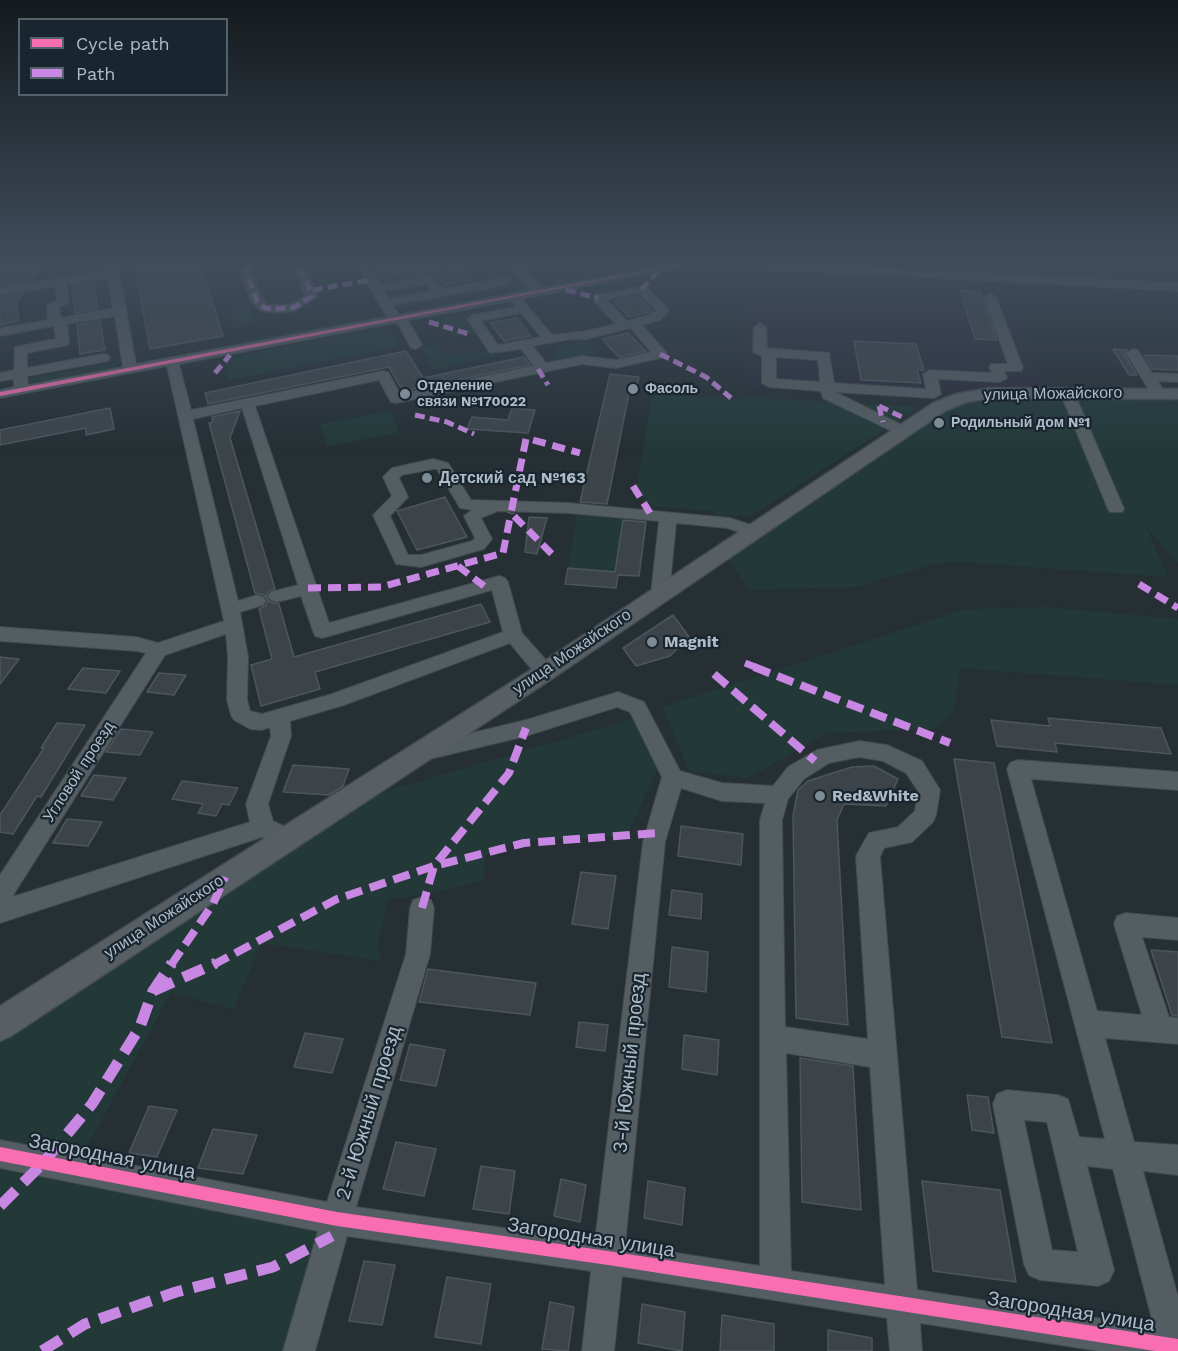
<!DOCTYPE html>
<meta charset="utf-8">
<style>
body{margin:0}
#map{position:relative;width:1178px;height:1351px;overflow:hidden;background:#252f34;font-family:"Work Sans",sans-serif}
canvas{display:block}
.legend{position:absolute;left:18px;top:18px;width:210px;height:78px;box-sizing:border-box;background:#19262f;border:2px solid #54626c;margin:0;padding:8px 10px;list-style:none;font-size:18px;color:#adbcc7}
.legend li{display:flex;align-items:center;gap:12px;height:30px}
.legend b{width:30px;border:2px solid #54626c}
</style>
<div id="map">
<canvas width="1178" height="1351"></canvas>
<ul class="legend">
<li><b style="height:8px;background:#f96db3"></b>Cycle path</li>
<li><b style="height:8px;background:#c787e3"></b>Path</li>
</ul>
</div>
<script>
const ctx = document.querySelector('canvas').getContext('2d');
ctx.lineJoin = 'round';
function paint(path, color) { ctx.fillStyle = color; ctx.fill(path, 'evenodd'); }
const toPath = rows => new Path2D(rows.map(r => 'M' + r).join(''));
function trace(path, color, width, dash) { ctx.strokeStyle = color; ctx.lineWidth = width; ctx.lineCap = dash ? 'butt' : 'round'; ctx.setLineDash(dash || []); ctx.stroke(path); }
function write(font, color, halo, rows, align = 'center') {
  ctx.font = font + ' "Work Sans",sans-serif'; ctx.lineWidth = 4.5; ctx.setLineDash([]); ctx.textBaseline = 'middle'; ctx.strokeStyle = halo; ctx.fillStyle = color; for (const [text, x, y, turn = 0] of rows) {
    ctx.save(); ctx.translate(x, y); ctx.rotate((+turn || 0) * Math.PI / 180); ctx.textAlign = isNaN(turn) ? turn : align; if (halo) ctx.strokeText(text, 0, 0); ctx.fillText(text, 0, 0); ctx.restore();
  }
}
paint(toPath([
 [742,268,1001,282,1045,387,979,389,928,398,748,388]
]), '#2a2c3a');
paint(toPath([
 [253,265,295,265,309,294,297,304,269,306,262,302,250,267],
 [990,265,1178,265,1178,275,1140,273],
 [429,281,436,292,388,300,382,290],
 [504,282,509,288,399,308,389,306,396,302],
 [250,308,256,324,235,328,229,312],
 [476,311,479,315,479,332,454,337,447,326,436,324,434,319],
 [385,314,388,319,236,347,235,342],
 [389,327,399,347,229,380,225,365,231,357],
 [572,338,582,339,596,353,554,363,552,355,556,347,576,344],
 [436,346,445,358,492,349,498,356,434,370,421,348],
 [121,361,116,367,33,383,27,383,25,379],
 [652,393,742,400,742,397,920,407,748,518,745,516,714,516,714,511,649,506,637,487],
 [1057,397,1178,401,1178,563,1146,527,1168,577,960,562,935,564,856,587,749,590,729,559,945,410,977,399],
 [390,411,399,432,327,447,320,424],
 [577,512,624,516,615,572,568,568],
 [1046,607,1178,619,1178,685,960,668,954,712,936,729,827,733,748,778,689,771,662,707,966,609],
 [632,719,657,770,627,836,514,842,486,855,483,881,409,897,388,898,378,944,381,961,261,943,234,1009,171,993,82,1156,0,1143,0,1041,373,795],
 [0,1169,323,1228,288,1351,0,1351]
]), '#223938');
const building = toPath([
 [149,265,201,265,223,336,150,349,135,267,149,265],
 [374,265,439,265,439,267,463,265,474,279,444,285,435,272,402,278,401,275,382,279,374,265],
 [37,270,31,280,2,284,3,276,37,270],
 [94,282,98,308,75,313,72,285,94,282],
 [960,290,981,292,997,340,975,339,960,290],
 [22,294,16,302,19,321,0,325,0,297,22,294],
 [637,296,652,310,651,312,629,317,614,301,637,296],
 [517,318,531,336,504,341,490,323,517,318],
 [100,321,105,350,80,354,77,325,100,321],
 [628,333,646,351,619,357,602,339,628,333],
 [854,341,916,344,924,370,917,370,921,383,861,380,854,341],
 [1113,349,1127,350,1124,354,1137,375,1129,375,1113,349],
 [406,351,423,378,524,357,530,365,403,391,389,367,208,404,205,393,406,351],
 [1144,355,1178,356,1178,370,1152,369,1144,355],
 [610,374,639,377,635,394,629,393,607,504,580,502,610,374],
 [110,408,114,429,86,435,86,428,0,445,0,430,110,408],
 [512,408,535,410,528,433,467,429,472,417,508,420,512,408],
 [240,411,230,438,275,589,269,591,266,596,270,602,279,604,294,657,481,604,490,622,315,672,320,689,261,706,251,665,272,659,259,609,265,606,268,601,264,595,255,593,209,423,213,422,212,417,240,411],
 [445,497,467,537,417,550,397,511,445,497],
 [529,517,547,518,537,554,525,552,529,517],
 [623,520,646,522,639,576,618,575,616,588,565,584,568,568,615,572,623,520],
 [673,615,689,637,670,656,636,666,623,648,673,615],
 [0,657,19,659,0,684,0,657],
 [83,668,120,671,106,693,68,689,83,668],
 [159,673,186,675,174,695,147,692,159,673],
 [1048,718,1161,728,1171,754,1055,743,1057,752,997,746,991,720,1050,726,1048,718],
 [57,723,85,725,41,797,37,796,13,834,0,832,0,815,44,748,41,748,57,723],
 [121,729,153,732,140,755,106,752,121,729],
 [954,759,994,763,1052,1043,1002,1037,954,759],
 [293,765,349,769,343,786,329,795,283,792,293,765],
 [874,766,898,779,886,806,844,804,837,820,848,1025,796,1018,793,816,798,790,808,781,852,767,874,766],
 [94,775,126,778,113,800,81,796,94,775],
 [182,781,238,788,229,805,222,804,216,816,198,813,203,804,172,799,182,781],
 [67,819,102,822,88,846,53,843,67,819],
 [681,826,743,834,741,865,678,856,681,826],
 [581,872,616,876,608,929,572,924,581,872],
 [672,890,702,894,701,919,669,915,672,890],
 [672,947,708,952,706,992,669,987,672,947],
 [1151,950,1178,952,1178,1016,1172,1015,1151,950],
 [428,969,536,983,530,1015,419,1002,428,969],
 [579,1022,608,1025,605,1051,576,1047,579,1022],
 [305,1033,343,1039,332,1073,294,1067,305,1033],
 [684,1035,719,1040,717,1075,682,1069,684,1035],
 [410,1044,445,1050,436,1086,400,1080,410,1044],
 [800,1058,853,1066,861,1210,802,1202,800,1058],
 [967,1095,988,1097,994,1133,972,1130,967,1095],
 [149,1106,177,1110,157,1157,129,1153,149,1106],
 [213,1129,257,1135,243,1174,198,1168,213,1129],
 [396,1142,436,1149,424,1196,383,1189,396,1142],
 [481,1166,515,1171,509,1214,473,1209,481,1166],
 [561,1179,586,1185,580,1222,554,1216,561,1179],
 [648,1181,685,1188,682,1225,644,1218,648,1181],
 [922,1181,1000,1190,1016,1282,933,1271,922,1181],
 [364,1261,395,1265,382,1325,349,1321,364,1261],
 [447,1277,491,1284,481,1344,435,1337,447,1277],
 [550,1302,574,1307,568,1351,542,1349,550,1302],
 [642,1304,685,1312,682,1351,638,1343,642,1304],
 [722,1315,774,1324,774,1351,720,1351,722,1315],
 [828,1330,872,1338,872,1351,828,1351,828,1330]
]);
paint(building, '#3c4449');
trace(building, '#4c565c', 1.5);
const minor = toPath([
 [18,265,44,265,38,268,0,274,0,268,18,265],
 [106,265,118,265,136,364,387,317,356,265,368,265,380,285,430,276,434,278,443,289,506,277,512,281,506,285,393,305,399,315,530,290,509,265,521,265,541,288,663,265,686,265,680,268,522,299,552,335,586,331,616,324,594,301,594,295,645,286,669,310,660,320,642,325,665,351,667,354,665,357,616,368,582,364,396,403,391,402,379,380,255,406,329,623,499,576,505,578,508,582,522,633,552,667,555,672,552,677,545,679,538,677,510,643,344,705,290,721,291,736,268,804,273,821,294,831,297,838,294,845,286,848,262,837,0,923,0,875,146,653,136,651,0,641,0,627,136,637,158,643,224,621,167,366,0,398,0,390,14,387,14,379,0,381,0,373,14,370,15,347,56,339,54,326,0,336,0,328,48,320,47,305,57,301,55,286,0,295,0,287,107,271,106,265],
 [108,277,113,308,61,318,59,307,69,303,66,284,108,277],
 [427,284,432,291,389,299,384,291,427,284],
 [638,293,656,310,652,314,627,321,607,300,638,293],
 [511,301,516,307,473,315,467,319,490,353,521,349,534,366,400,394,388,372,383,371,191,410,179,364,394,323,398,324,411,348,416,349,422,345,408,320,511,301],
 [521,313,541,337,498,345,481,321,521,313],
 [115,316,123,367,28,385,27,376,108,361,110,358,108,355,103,354,27,368,27,353,68,345,69,342,67,324,115,316],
 [631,328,651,352,616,360,582,356,546,363,533,346,571,339,586,339,631,328],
 [242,408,298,585,271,592,268,596,271,600,277,602,301,596,313,631,315,636,322,638,492,590,503,632,332,694,262,714,250,711,247,700,248,657,240,612,263,605,266,601,263,597,257,595,238,601,193,419,242,408],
 [226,634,228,657,227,700,231,715,234,720,250,729,262,730,270,727,271,736,246,804,250,822,12,897,165,655,226,634],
 [243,265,255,265,252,272,262,299,268,305,292,304,305,296,292,265,304,265,317,292,317,297,295,311,276,313,261,311,251,301,240,272,243,265],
 [746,265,815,265,1178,283,1178,291,752,268,746,265],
 [990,293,996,297,1023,368,1021,371,1004,371,1007,378,1000,382,938,379,941,394,934,398,835,392,906,427,908,430,906,433,896,433,823,398,821,391,769,387,762,383,762,356,753,352,754,327,760,323,766,327,767,348,829,353,834,383,926,389,923,374,930,370,992,373,989,367,991,364,1008,364,984,297,990,293],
 [776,357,818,360,820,382,776,379,776,357],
 [1133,349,1138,350,1152,373,1178,374,1178,382,1158,381,1165,393,1163,396,1153,396,1126,353,1133,349],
 [1067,388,1074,392,1124,509,1122,512,1110,512,1108,509,1060,392,1067,388],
 [433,459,448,463,471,500,568,503,730,518,757,527,759,531,757,535,751,536,727,528,676,523,669,594,666,598,660,600,654,598,651,594,659,521,568,513,498,511,481,518,492,539,484,549,421,567,396,564,373,515,392,496,383,477,392,468,433,459],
 [433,469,437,469,460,508,472,510,464,516,475,538,472,541,421,555,408,555,390,516,408,497,399,478,402,475,433,469],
 [618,692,644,702,680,771,722,783,773,786,788,767,817,750,859,741,887,745,922,761,940,790,936,815,933,822,912,842,884,848,880,857,917,1290,1154,1327,1113,1169,1087,1166,1114,1270,1109,1281,1098,1286,1040,1280,1029,1275,1024,1264,993,1104,997,1094,1007,1090,1058,1095,1068,1099,1079,1137,1105,1139,1007,769,1010,763,1018,760,1178,772,1178,790,1031,779,1097,1011,1142,1015,1114,924,1117,916,1126,913,1178,918,1178,940,1142,937,1169,1017,1178,1018,1178,1044,1105,1038,1134,1142,1178,1145,1178,1175,1143,1171,1178,1297,1178,1351,1099,1351,920,1323,922,1351,890,1351,887,1318,622,1276,614,1351,582,1351,591,1271,347,1236,315,1351,283,1351,318,1231,0,1168,0,1140,327,1202,406,954,410,908,413,900,422,897,431,900,434,908,430,954,356,1207,595,1241,643,842,662,777,630,712,617,707,526,736,422,761,415,759,411,753,415,747,422,745,526,720,618,692],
 [859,757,883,761,906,773,918,791,915,811,898,827,869,833,856,856,868,1039,785,1027,782,820,788,799,804,779,829,763,859,757],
 [681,788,722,801,765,803,760,820,760,1266,625,1245,665,842,681,788],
 [786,1053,870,1067,885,1285,791,1271,786,1053],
 [1024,1120,1047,1122,1078,1252,1052,1250,1024,1120]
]);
const major = toPath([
 [991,388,1178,389,1178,399,991,398,966,402,945,411,553,678,11,1036,0,1041,0,1006,537,666,933,403,956,394,991,388]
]);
trace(minor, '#434a4e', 2);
trace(major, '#424b51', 3);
paint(minor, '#545d62');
paint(major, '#575f64');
trace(toPath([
 [249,265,246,272,257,301,265,308,276,309,295,307,311,297,311,292,298,265],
 [641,289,660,270],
 [313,290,371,280],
 [566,290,598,298],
 [429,322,469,334],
 [660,354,706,377,731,398],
 [538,369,548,385],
 [215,373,230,355],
 [879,406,902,417],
 [879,406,883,422],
 [415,415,447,422,474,434]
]), '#c787e3', 5, [10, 5]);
trace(toPath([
 [526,439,511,513,554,556],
 [533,440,580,453],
 [633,486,650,513],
 [458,566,484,586],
 [1139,584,1178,608],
 [308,588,381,587,503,553,511,513],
 [745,663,758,668]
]), '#c787e3', 7, [13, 7]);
trace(toPath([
 [754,667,950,743],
 [714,674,815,761],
 [422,908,434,866,509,773,526,728],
 [171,965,213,904,225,877],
 [213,965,337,899,434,866,524,843,658,833]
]), '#c787e3', 8, [17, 8]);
trace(toPath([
 [153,991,216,963],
 [0,1206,43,1163,92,1104,140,1027,153,991,172,963],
 [42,1351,85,1324,176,1292,273,1267,332,1236]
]), '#c787e3', 11, [22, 11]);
paint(toPath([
 [673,265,683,265,0,396,0,392,673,265],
 [0,1147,337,1212,608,1251,1178,1339,1178,1351,1155,1351,608,1265,337,1226,0,1161,0,1147]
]), '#f96db3');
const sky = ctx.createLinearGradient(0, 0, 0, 454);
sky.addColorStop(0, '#141a1d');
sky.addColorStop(0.58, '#404d5c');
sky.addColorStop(1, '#404d5c00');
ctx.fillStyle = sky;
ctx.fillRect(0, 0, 1178, 454);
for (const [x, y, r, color] of [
 [633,389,6,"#7d8b94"],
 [405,394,6,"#7d8b94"],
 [939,423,6,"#7d8b94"],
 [427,478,6,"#7d8b94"],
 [652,642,6,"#7d8b94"],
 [820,796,6,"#7d8b94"]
]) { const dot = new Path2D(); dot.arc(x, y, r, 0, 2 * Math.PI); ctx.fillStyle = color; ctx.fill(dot); trace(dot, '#19262f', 2); }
write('bold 14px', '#adbcc7', '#19262f', [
 ["Отделение",417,386],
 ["связи №170022",417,402],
 ["Фасоль",645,389],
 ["Родильный дом №1",951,423]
], 'left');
write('16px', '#adbcc7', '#19262f', [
 ["улица Можайского",1053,394,-1],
 ["улица Можайского",572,652,-34],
 ["Угловой проезд",79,772,-57],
 ["улица Можайского",164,917,-33]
]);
write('bold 16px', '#adbcc7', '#19262f', [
 ["Детский сад №163",439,478],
 ["Magnit",664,642],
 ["Red&White",832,796]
], 'left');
write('20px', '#adbcc7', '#19262f', [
 ["3-й Южный проезд",630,1063,-84],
 ["2-й Южный проезд",369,1113,-73],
 ["Загородная улица",112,1157,11],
 ["Загородная улица",591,1238,9],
 ["Загородная улица",1071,1312,9]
]);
</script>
